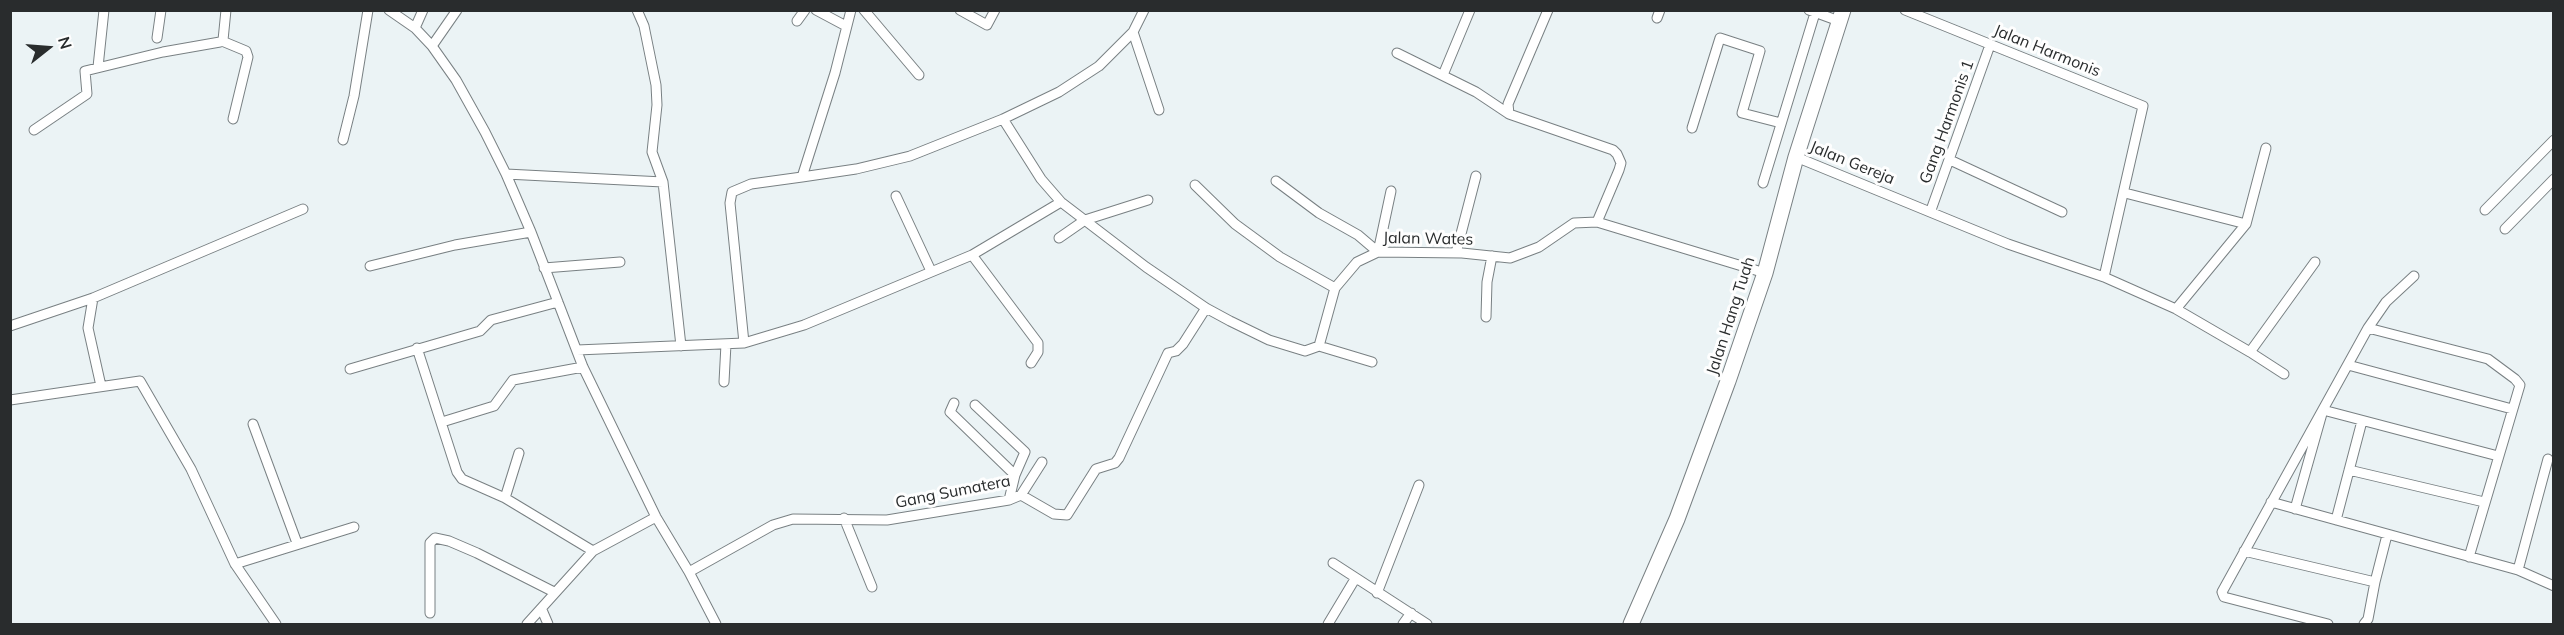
<!DOCTYPE html>
<style>
body{margin:0}
#map{position:relative;width:2564px;height:635px;overflow:hidden;background:#ebf3f5;font-family:Mulish,sans-serif}
canvas{display:block}
.frame{position:absolute;inset:0;border:12px solid #292c2d;pointer-events:none}
.north{position:absolute;left:18px;top:18px;width:60px;height:60px;-webkit-text-stroke:4px #fefefe;paint-order:stroke;rotate:73deg;font-size:16px;font-weight:700;line-height:24px;text-align:center;color:#292c2d}
.north::after{content:'';display:block;margin:auto;width:21px;height:27px;background:#292c2d;clip-path:polygon(50% 0,100% 100%,50% 72%,0 100%)}
</style>
<div id="map">
<canvas width="2564" height="635"></canvas>
<div class="frame"></div>
<div class="north">N</div>
</div>
<script>
const ctx = document.querySelector('canvas').getContext('2d');
ctx.lineJoin = 'round';
const toPath = rows => new Path2D(rows.map(r => 'M' + r).join(''));
function trace(path, color, width, dash) { ctx.strokeStyle = color; ctx.lineWidth = width; ctx.lineCap = dash ? 'butt' : 'round'; ctx.setLineDash(dash || []); ctx.stroke(path); }
function write(font, color, halo, rows, align = 'center') {
  ctx.font = font + ' Mulish,sans-serif'; ctx.lineWidth = 6; ctx.setLineDash([]); ctx.textBaseline = 'middle'; ctx.strokeStyle = halo; ctx.fillStyle = color; for (const [text, x, y, turn = 0] of rows) {
    ctx.save(); ctx.translate(x, y); ctx.rotate((+turn || 0) * Math.PI / 180); ctx.textAlign = isNaN(turn) ? turn : align; if (halo) ctx.strokeText(text, 0, 0); ctx.fillText(text, 0, 0); ctx.restore();
  }
}
const minor = toPath([
 [389,10,415,28,432,46,456,80,485,132,506,174,531,232,583,367,656,517,689,572,716,624],
 [637,10,644,26,656,85,657,105,652,152,663,182,681,346],
 [816,10,846,26],
 [864,10,919,75],
 [960,10,987,25,995,10],
 [1548,10,1508,104,1509,114,1613,150,1617,154,1621,163,1619,170,1597,222],
 [1809,10,1839,21],
 [1905,10,2143,106,2104,277,2176,309,2250,352,2315,262],
 [1657,18,1660,10],
 [797,21,805,10],
 [415,28,423,10],
 [1133,32,1159,110],
 [157,38,161,10],
 [222,41,246,51,248,57,233,119],
 [432,46,457,10],
 [1397,53,1476,92,1509,114],
 [98,67,104,10],
 [1443,75,1470,10],
 [1003,119,1041,179,1061,202,1146,267,1206,308,1230,321,1269,340,1305,351,1319,346,1335,288,1357,262,1378,252,1462,253,1510,258,1539,247,1574,223,1597,222,1765,273],
 [1692,128,1720,38,1760,51,1742,113,1781,123],
 [34,130,87,94,85,71,163,52,220,42,223,40,226,10],
 [343,140,354,96,368,10],
 [1796,157,2008,244,2104,277],
 [1950,160,2062,212],
 [506,174,663,182],
 [802,177,856,169,910,156,1003,119,1059,92,1099,66,1133,32,1144,10],
 [1276,181,1319,213,1358,235,1378,252],
 [1763,183,1815,13],
 [1195,185,1235,224,1280,257,1335,288],
 [2125,193,2246,224,2176,309],
 [896,196,931,271],
 [1931,210,1990,45],
 [2485,210,2554,140],
 [2246,224,2266,148],
 [2505,229,2554,179],
 [1059,238,1085,220,1148,200],
 [1378,252,1391,191],
 [1456,253,1476,176],
 [972,255,1038,343,1038,352,1031,363],
 [370,266,455,245,531,232],
 [544,268,620,262],
 [93,298,88,328,101,386],
 [1486,317,1487,282,1492,256],
 [10,326,93,298,303,209],
 [2368,328,2488,359,2515,379,2520,385,2469,557],
 [744,343,730,203,732,192,751,184,802,177,835,73,851,10],
 [1319,346,1372,362],
 [417,348,457,472,462,479,505,498,593,551],
 [577,350,744,343,804,325,972,255,1061,202],
 [2250,352,2284,374],
 [1168,353,1176,351,1183,344,1206,308],
 [2348,365,2512,409],
 [350,369,480,331,491,320,558,302],
 [724,382,726,344],
 [10,400,140,381,191,469,235,564,276,624],
 [954,403,950,412,1015,475],
 [975,405,1025,452,1015,475,1009,500],
 [442,422,494,406,513,380,583,367],
 [253,424,297,543],
 [2349,470,2484,502],
 [1021,495,1042,462],
 [505,498,519,453],
 [2271,502,2518,570,2554,586],
 [2295,509,2323,410,2498,456],
 [844,518,872,587],
 [2336,520,2362,421],
 [2244,551,2375,582],
 [1333,563,1427,624],
 [235,564,354,527],
 [2518,570,2548,459],
 [689,572,773,525,793,519,887,520,1009,500,1021,495,1054,514,1067,515,1096,469,1115,463,1119,458,1168,353],
 [1377,593,1419,485],
 [542,610,548,624],
 [430,613,430,543,435,538,449,541,477,553,554,592],
 [527,624,593,551,656,517],
 [1328,624,1355,579],
 [1403,624,1411,613],
 [2328,624,2224,597,2222,592,2368,328,2386,302,2414,276],
 [2364,624,2368,619,2375,582,2387,535]
]);
const primary = toPath([
 [1631,624,1677,519,1728,381,1765,273,1796,157,1843,10]
]);
trace(minor, '#798083', 11);
trace(primary, '#798083', 17);
trace(minor, '#fff', 9);
trace(primary, '#fff', 15);
write('16px', '#292c2d', '#fefefe', [
 ["Jalan Harmonis",2047,51,22],
 ["Gang Harmonis 1",1947,122,-70],
 ["Jalan Gereja",1852,163,22],
 ["Jalan Wates",1428,239,1],
 ["Jalan Hang Tuah",1731,316,-72],
 ["Gang Sumatera",953,492,-11]
]);
</script>
